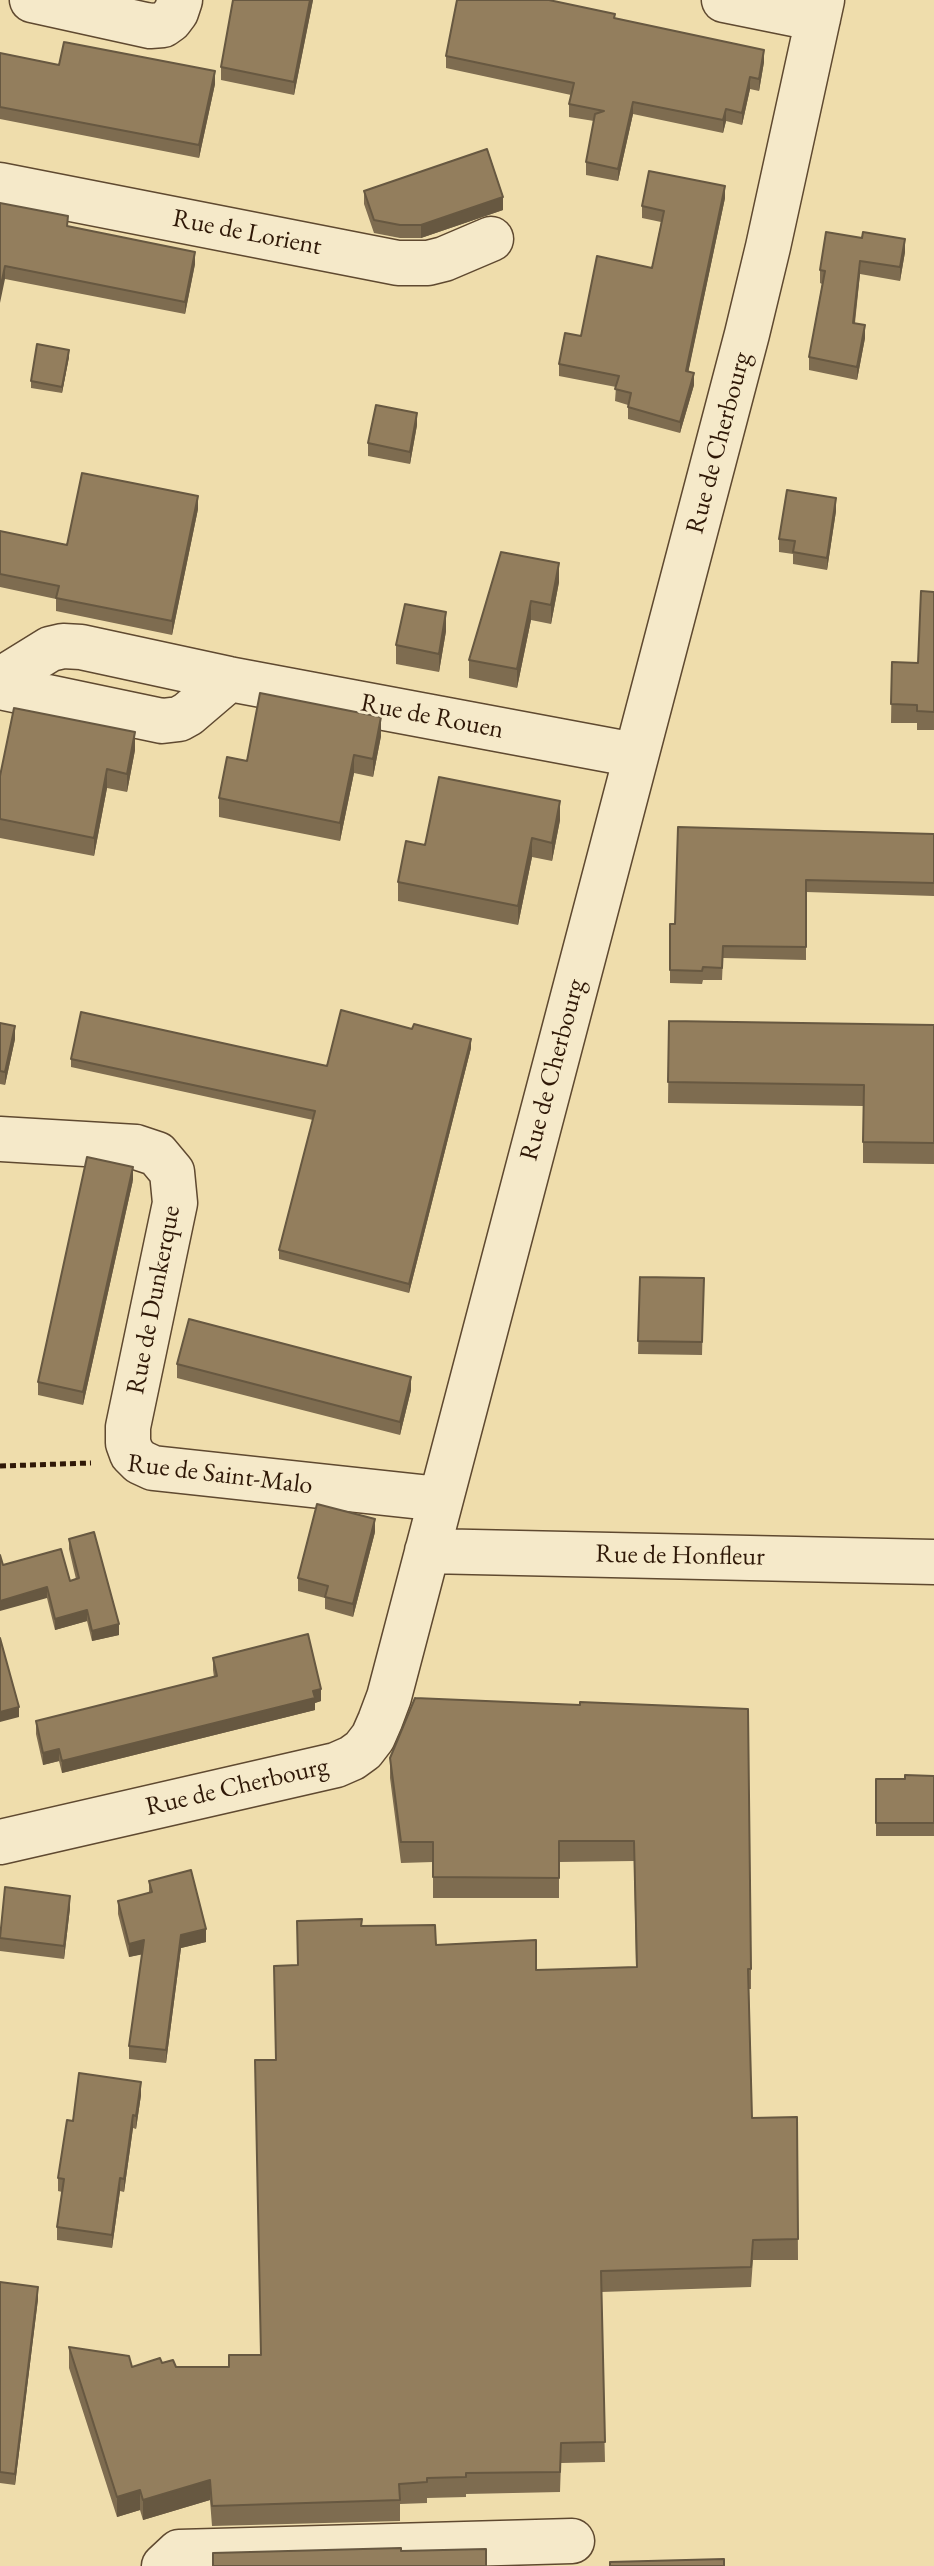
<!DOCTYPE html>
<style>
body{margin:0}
canvas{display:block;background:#efddac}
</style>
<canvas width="934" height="2566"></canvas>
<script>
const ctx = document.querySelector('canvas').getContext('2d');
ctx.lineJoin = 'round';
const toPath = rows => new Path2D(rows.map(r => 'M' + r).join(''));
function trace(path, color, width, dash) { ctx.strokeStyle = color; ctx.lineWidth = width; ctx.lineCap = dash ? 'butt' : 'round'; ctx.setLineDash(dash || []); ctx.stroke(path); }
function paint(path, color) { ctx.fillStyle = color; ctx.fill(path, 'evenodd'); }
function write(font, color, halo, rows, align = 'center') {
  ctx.font = font + ' "EB Garamond",serif'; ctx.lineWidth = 6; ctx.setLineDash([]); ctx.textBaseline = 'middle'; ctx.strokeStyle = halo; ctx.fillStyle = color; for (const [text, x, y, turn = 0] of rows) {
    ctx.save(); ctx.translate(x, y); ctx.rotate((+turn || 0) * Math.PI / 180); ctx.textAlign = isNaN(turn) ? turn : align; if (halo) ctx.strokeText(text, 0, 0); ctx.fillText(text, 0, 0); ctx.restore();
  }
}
const minor = toPath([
 [32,0,150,26,163,25,170,20,176,12,180,0],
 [724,0,818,19],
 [0,185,398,263,428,263,444,259,491,239],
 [0,680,50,649,63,646,81,647,229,679,635,755],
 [0,687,162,721,179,719,188,714,229,679],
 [0,1139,136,1147,157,1154,172,1172,175,1203,128,1427,128,1443,132,1454,140,1462,153,1468,440,1499],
 [427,1551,934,1562],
 [0,1842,336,1765,352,1758,363,1750,373,1737,380,1721,389,1697,747,334,768,247,822,0],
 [164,2566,179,2552,572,2541]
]);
trace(minor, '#5f4930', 47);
trace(toPath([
 [0,1466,91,1463]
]), '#2f1807', 5, [6, 4]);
trace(minor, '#f5e9c9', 44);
paint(toPath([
 [233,0,313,0,294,95,221,80,221,67],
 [615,19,764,62,759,91,750,89,742,125,726,121,723,133,633,114,618,181,586,175,586,162,594,121,569,117,569,104,571,95,446,68,446,56],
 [0,53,59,65,215,84,199,158,0,119],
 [364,191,503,210,421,238,400,238,374,233,364,204],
 [725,198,688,372,694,385,680,433,628,419,628,405,615,401,616,387,559,376,559,364,581,336,652,268,661,222,642,218,642,206],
 [0,203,68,227,195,264,185,314,5,279],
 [826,232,905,252,900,281,860,274,855,323,865,338,857,380,809,370,809,357,822,284,820,283,820,270],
 [69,357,62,393,31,388,31,381],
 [417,425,410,464,368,456,368,443],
 [198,509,172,635,56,611,56,599,0,587,0,531,67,545],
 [836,511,827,570,793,564,793,554,779,552,779,539],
 [501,552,559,582,551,624,531,620,517,688,469,678,469,660],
 [934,592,934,730,917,730,917,723,891,723,892,662,918,663],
 [446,631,439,672,396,664,396,645],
 [381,736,373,777,354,773,340,841,219,817,219,798,247,761],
 [135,750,127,792,107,788,94,856,0,838,0,776],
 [560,820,552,861,532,857,518,925,398,901,398,882,425,845],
 [934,834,934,896,806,892,806,960,723,958,722,980,703,980,702,984,670,983,670,924,675,924],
 [669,1021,934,1025,934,1164,863,1163,863,1106,668,1103],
 [0,1023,15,1039,5,1085,0,1084],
 [471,1048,409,1293,279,1259,279,1250,313,1120,71,1067,71,1059,327,1066],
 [133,1180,83,1405,38,1395,38,1382],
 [640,1277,704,1278,702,1355,638,1354],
 [177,1364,411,1390,400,1435,177,1378],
 [375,1532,353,1617,325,1609,325,1598,298,1591,298,1578],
 [69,1539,119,1635,92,1641,87,1621,55,1630,47,1598,3,1565,70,1581,76,1579,69,1549],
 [213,1658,321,1701,315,1703,315,1710,62,1773,59,1761,43,1765,36,1734,36,1721,214,1677,213,1670],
 [580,1705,751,1969,751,1989,749,1989,752,2118,797,2117,798,2260,753,2260,751,2287,601,2292,605,2462,561,2463,560,2492,466,2494,466,2497,427,2498,427,2503,400,2504,400,2521,212,2526,210,2500,143,2520,140,2510,117,2517,69,2368,69,2347,132,2367,162,2363,176,2367,229,2367,260,2355,276,2060,298,1965,362,1926,536,1970,636,1967,634,1861,559,1862,559,1898,433,1898,433,1862,401,1863,390,1778,390,1758],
 [934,1776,934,1836,876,1836,876,1779,905,1779],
 [149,1881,206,1942,181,1948,166,2063,129,2059,129,2046,142,1954,129,1957,118,1914,118,1901,149,1893],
 [70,1908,64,1959,0,1951,0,1931],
 [141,2095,136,2129,133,2128,124,2192,120,2191,112,2248,57,2240,57,2227,62,2192,58,2191,58,2178,73,2121],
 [0,2282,38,2299,15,2485,0,2483]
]), '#7e6c50');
paint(toPath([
 [310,0,313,0,294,95,294,82],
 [764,50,764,62,759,91,759,79],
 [215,71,215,84,199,158,199,145],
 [750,77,750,89,742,125,742,113],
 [633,102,633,114,618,181,618,169],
 [726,109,726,121,723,133,723,120],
 [725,186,725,198,686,383,686,371],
 [503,197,503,210,421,238,421,225],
 [905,239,905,252,900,281,900,267],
 [195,252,195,264,185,314,185,302],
 [860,261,860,274,853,336,853,323],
 [5,266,5,279,0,303,0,290],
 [865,325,865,338,857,380,857,367],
 [69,350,69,357,62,393,62,387],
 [694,373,694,385,680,433,680,422],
 [417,413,417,425,410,464,410,452],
 [198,496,198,509,172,635,172,621],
 [836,498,836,511,827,570,827,558],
 [559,563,559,582,551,624,551,605],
 [531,601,531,620,517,688,517,669],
 [446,612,446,631,439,672,439,654],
 [381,717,381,736,373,777,373,759],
 [135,732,135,750,127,792,127,774],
 [354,755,354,773,340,841,340,823],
 [107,769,107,788,94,856,94,838],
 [560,801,560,820,552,861,552,843],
 [532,838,532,857,518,925,518,906],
 [15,1026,15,1039,5,1085,5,1072],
 [471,1039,471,1048,409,1293,409,1284],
 [133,1167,133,1180,83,1405,83,1392],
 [411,1377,411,1390,400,1435,400,1422],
 [375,1519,375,1532,353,1617,353,1604],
 [47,1587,47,1598,0,1611,0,1601],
 [87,1610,87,1621,55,1630,55,1619],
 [119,1624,119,1635,92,1641,92,1631],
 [321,1689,321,1701,315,1703,315,1710,62,1773,62,1761],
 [19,1707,19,1717,0,1722,0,1712],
 [59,1749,59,1761,43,1765,43,1753],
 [70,1896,70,1908,64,1959,64,1946],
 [206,1929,206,1942,181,1948,166,2063,166,2050,181,1935],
 [144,1940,144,1954,129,1957,129,1944],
 [141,2082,141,2095,136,2129,136,2116],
 [133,2115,133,2128,124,2192,124,2179],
 [120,2178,120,2191,112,2248,112,2235],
 [38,2287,38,2299,15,2485,15,2474],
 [210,2480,210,2500,143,2520,143,2500],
 [140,2490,140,2510,117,2517,117,2497]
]), '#675841');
const building = toPath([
 [233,0,310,0,294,82,221,67,233,0],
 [457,0,549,0,615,14,614,18,764,50,759,79,750,77,742,113,726,109,723,120,633,102,618,169,586,162,595,114,604,111,569,104,574,83,446,56,457,0],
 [64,42,215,71,199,145,0,107,0,53,59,65,64,42],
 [487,149,503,197,421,225,400,225,374,220,364,191,487,149],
 [649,171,725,186,686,371,694,373,680,422,628,407,631,393,615,389,619,376,559,364,565,333,581,336,597,256,652,268,664,211,642,206,649,171],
 [0,203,68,216,67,226,195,252,185,302,5,266,0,290,0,203],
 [826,232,862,238,863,232,905,239,900,267,860,261,853,323,865,325,857,367,809,357,825,271,820,270,826,232],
 [37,344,69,350,62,387,31,381,37,344],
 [376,405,417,413,410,452,368,443,376,405],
 [82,473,198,496,172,621,56,598,59,586,0,574,0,531,67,545,82,473],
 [787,490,836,498,827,558,793,552,795,541,779,539,787,490],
 [501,552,559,563,551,605,531,601,517,669,469,660,501,552],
 [921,591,934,592,934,712,917,711,917,705,891,704,892,662,918,663,921,591],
 [405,604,446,612,439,654,396,645,405,604],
 [260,693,381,717,373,759,354,755,340,823,219,798,227,757,247,761,260,693],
 [14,708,135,732,127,774,107,769,94,838,0,819,0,776,14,708],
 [439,777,560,801,552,843,532,838,518,906,398,882,406,841,425,845,439,777],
 [678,827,934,834,934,883,806,880,806,947,723,946,722,968,703,967,702,971,670,970,670,924,675,924,678,827],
 [341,1010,412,1029,414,1024,471,1039,409,1284,279,1250,315,1111,71,1059,81,1012,327,1066,341,1010],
 [669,1021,934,1025,934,1143,863,1142,864,1085,668,1082,669,1021],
 [0,1023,15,1026,5,1072,0,1071,0,1023],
 [87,1157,133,1167,83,1392,38,1382,87,1157],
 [640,1277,704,1278,702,1342,638,1341,640,1277],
 [189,1319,411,1377,400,1422,177,1364,189,1319],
 [317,1504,375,1519,353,1604,325,1597,328,1586,298,1578,317,1504],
 [94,1532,119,1624,92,1631,87,1610,55,1619,47,1587,0,1601,0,1555,3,1565,61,1549,70,1581,79,1578,69,1539,94,1532],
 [308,1634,321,1689,313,1691,315,1698,62,1761,59,1749,43,1753,36,1721,217,1676,213,1658,308,1634],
 [0,1638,19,1707,0,1712,0,1638],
 [415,1698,580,1705,580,1702,748,1709,751,1969,748,1969,752,2118,797,2117,798,2239,753,2240,751,2267,601,2271,605,2442,561,2443,560,2472,466,2473,466,2477,427,2478,427,2482,399,2484,400,2500,212,2506,210,2480,143,2500,140,2490,117,2497,69,2347,129,2356,132,2367,160,2358,162,2363,173,2360,176,2367,229,2367,229,2355,261,2355,255,2060,276,2060,274,1966,298,1965,297,1921,362,1919,361,1926,435,1925,436,1945,536,1940,536,1970,637,1967,634,1841,559,1841,559,1878,433,1877,433,1842,401,1842,390,1758,415,1698],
 [905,1775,934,1776,934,1823,876,1823,876,1779,905,1779,905,1775],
 [191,1870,206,1929,181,1935,166,2050,129,2046,144,1940,129,1944,118,1901,152,1892,149,1881,191,1870],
 [5,1887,70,1896,64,1946,0,1938,5,1887],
 [79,2073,141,2082,136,2116,133,2115,124,2179,120,2178,112,2235,57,2227,64,2179,58,2178,67,2120,73,2121,79,2073],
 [0,2282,38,2287,15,2474,0,2472,0,2282],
 [401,2548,401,2551,486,2549,486,2566,213,2566,213,2553,401,2548],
 [724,2559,724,2566,610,2566,610,2562,724,2559]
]);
paint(building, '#937e5d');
trace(building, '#675841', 2);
write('26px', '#2f1807', '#f5e9c9', [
 ["Rue de Lorient",247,233,11],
 ["Rue de Cherbourg",719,443,-75],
 ["Rue de Rouen",432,717,11],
 ["Rue de Cherbourg",553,1070,-75],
 ["Rue de Dunkerque",154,1300,-79],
 ["Rue de Saint-Malo",220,1475,7],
 ["Rue de Honfleur",680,1556,1],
 ["Rue de Cherbourg",237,1787,-13]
]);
</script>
